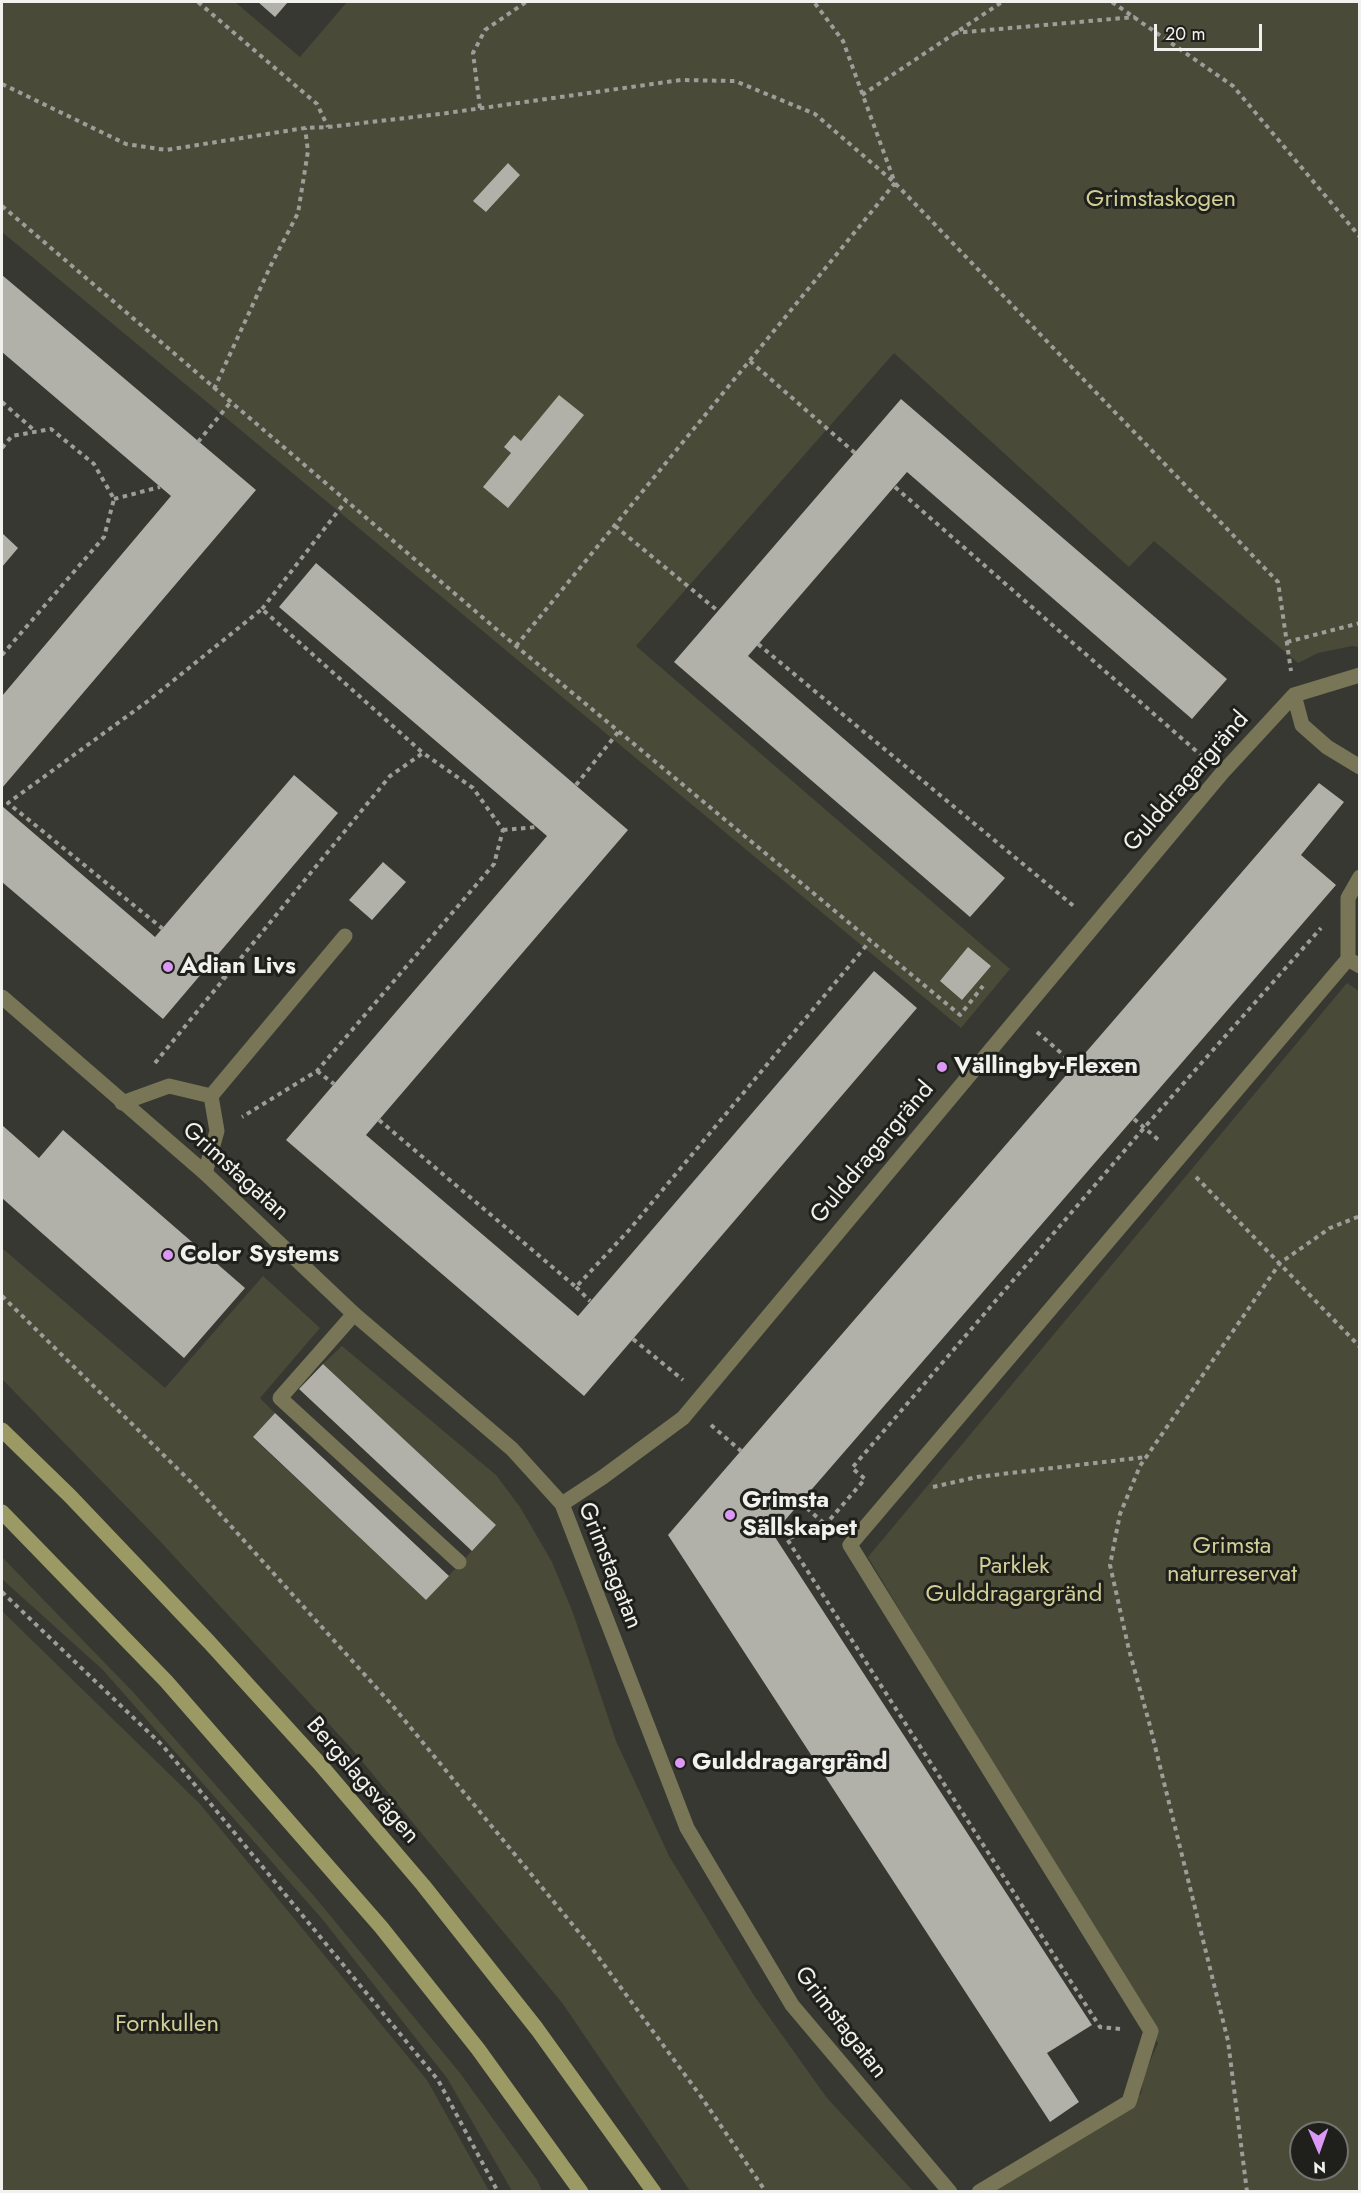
<!DOCTYPE html>
<meta charset="utf-8">
<style>
body{margin:0}
#map{position:relative;width:1361px;height:2193px;overflow:hidden;background:#383832;font-family:Jost,sans-serif}
canvas{display:block}
.frame{position:absolute;inset:0;border:3px solid #f1f1ed;pointer-events:none}
.north{position:absolute;left:1289px;top:2121px;width:60px;height:60px;box-sizing:border-box;background:#1f1f1c;border:2px solid #737370;border-radius:50%;rotate:178deg;font-size:16px;font-weight:700;line-height:24px;text-align:center;color:#f1f1ed}
.north::after{content:'';display:block;margin:auto;width:21px;height:27px;background:#db99f5;clip-path:polygon(50% 0,100% 100%,50% 72%,0 100%)}
.scale{position:absolute;left:1154px;top:24px;width:108px;height:27px;box-sizing:border-box;border:3px solid #f1f1ed;border-top:0;padding-left:8px;font-size:18px;line-height:21px;white-space:nowrap;color:#f1f1ed;-webkit-text-stroke:4px #1f1f1c;paint-order:stroke}
</style>
<div id="map">
<canvas width="1361" height="2193"></canvas>
<div class="frame"></div>
<div class="north">N</div>
<div class="scale">20 m</div>
</div>
<script>
const ctx = document.querySelector('canvas').getContext('2d');
ctx.lineJoin = 'round';
function paint(path, color) { ctx.fillStyle = color; ctx.fill(path, 'evenodd'); }
const toPath = rows => new Path2D(rows.map(r => 'M' + r).join(''));
function trace(path, color, width, dash) { ctx.strokeStyle = color; ctx.lineWidth = width; ctx.lineCap = dash ? 'butt' : 'round'; ctx.setLineDash(dash || []); ctx.stroke(path); }
function write(font, color, halo, rows, align = 'center') {
  ctx.font = font + ' Jost,sans-serif'; ctx.lineWidth = 6; ctx.setLineDash([]); ctx.textBaseline = 'middle'; ctx.strokeStyle = halo; ctx.fillStyle = color; for (const [text, x, y, turn = 0] of rows) {
    ctx.save(); ctx.translate(x, y); ctx.rotate((+turn || 0) * Math.PI / 180); ctx.textAlign = isNaN(turn) ? turn : align; if (halo) ctx.strokeText(text, 0, 0); ctx.fillText(text, 0, 0); ctx.restore();
  }
}
paint(toPath([
 [2,2,235,2,300,57,347,2,1359,2,1359,647,1352,646,1318,653,1298,663,1154,541,1129,567,894,353,636,646,1010,969,961,1028,2,232],
 [1347,983,1359,991,1359,2191,995,2192,993,2189,1141,2094,1144,2075,1158,2043,868,1557],
 [1301,2133,1337,2133,1337,2169,1301,2169],
 [2,1248,165,1388,263,1276,320,1328,260,1398,275,1413,253,1438,426,1600,496,1525,323,1364,342,1346,496,1475,520,1507,552,1562,573,1613,616,1741,669,1856,755,1997,827,2098,913,2191,690,2191,563,2004,351,1748,158,1539,2,1379],
 [2,1557,134,1693,314,1896,460,2073,537,2180,542,2191,512,2191,447,2078,323,1920,103,1670,2,1579],
 [2,1611,200,1804,427,2080,489,2191,2,2191]
]), '#4a4a38');
paint(toPath([
 [258,2,288,2,275,17],
 [508,163,520,175,486,212,473,201],
 [2,275,256,490,2,788,2,696,171,496,2,352],
 [559,395,584,415,508,508,483,487,511,453,504,447,514,435,521,441],
 [901,399,1227,679,1192,719,907,472,748,656,1005,878,970,917,674,662],
 [2,533,18,548,2,567],
 [316,563,628,830,366,1135,578,1316,874,971,917,1008,584,1396,286,1140,547,836,279,607],
 [294,775,338,813,163,1019,2,882,2,806,155,937],
 [1319,783,1344,802,1301,855,1336,885,773,1534,1092,2025,1047,2053,1079,2102,1050,2122,668,1535],
 [383,862,406,882,372,920,349,900],
 [968,947,991,966,962,1000,940,981],
 [2,1125,39,1158,63,1130,245,1288,184,1358,2,1198],
 [323,1364,496,1525,472,1551,299,1389],
 [275,1413,449,1576,426,1600,253,1437]
]), '#b1b1a9');
trace(toPath([
 [198,2,317,104,328,127],
 [1112,2,1233,86,1360,237],
 [954,33,1135,17],
 [2,84,126,144,166,150,305,128,328,127,440,114,681,80,735,81,815,114,895,183,1278,582,1291,671],
 [862,95,1002,2],
 [480,108,473,53,485,30,526,2],
 [2,206,516,646,960,1015,983,986],
 [750,361,855,453],
 [214,389,271,265,298,213,308,151,305,128],
 [2,402,36,432],
 [198,442,230,403],
 [2,448,12,436,51,429,94,464,114,499,104,537,2,655],
 [895,487,1203,757],
 [114,499,160,487],
 [615,526,718,611],
 [262,609,346,501],
 [1287,642,1360,623],
 [758,644,1076,908],
 [516,646,895,183,843,41,814,2],
 [576,785,619,731],
 [503,830,537,827],
 [163,929,8,803,148,701,262,609,423,753],
 [208,965,224,978],
 [1037,1032,1075,1065],
 [155,1063,390,776,423,753,473,788,503,830,494,864,317,1071,242,1117],
 [317,1071,334,1084],
 [1134,1119,1161,1142],
 [379,1120,576,1287,630,1229,870,941],
 [1196,1177,1360,1347],
 [576,1287,590,1301],
 [2,1296,194,1485,392,1705,591,1947,702,2098,766,2192],
 [633,1339,683,1380],
 [711,1425,741,1451],
 [933,1487,977,1477,1146,1457],
 [800,1502,826,1525],
 [2,1592,163,1746,438,2080,498,2192],
 [1120,2029,1100,2027,787,1539,826,1524,865,1479,852,1468,1144,1128,1321,928],
 [1247,2192,1228,2041,1149,1722,1129,1650,1110,1565,1120,1514,1140,1466,1280,1263,1330,1228,1360,1216]
]), '#9d9d99', 4, [4.5, 4.5]);
trace(toPath([
 [211,1096,345,936],
 [122,1103,169,1086,211,1096,217,1131,205,1173],
 [354,1314,280,1398,459,1562]
]), '#787656', 15);
trace(toPath([
 [1294,695,1302,725,1327,747,1360,767],
 [1348,959,1348,898,1360,877],
 [2,997,205,1173,354,1314,512,1449,562,1504,687,1828,792,2005,950,2192],
 [562,1504,603,1477,683,1418,1222,773,1294,695,1360,675],
 [979,2192,1129,2102,1151,2031,850,1545,1348,959,1360,966]
]), '#787656', 15);
trace(toPath([
 [2,1430,70,1496,209,1642,319,1763,423,1885,537,2029,654,2192],
 [2,1512,166,1681,381,1927,478,2049,581,2192]
]), '#9b9964', 15);
for (const [x, y, r, color] of [
 [168,967,6,"#db99f5"],
 [942,1067,6,"#db99f5"],
 [168,1255,6,"#db99f5"],
 [730,1515,6,"#db99f5"],
 [680,1763,6,"#db99f5"]
]) { const dot = new Path2D(); dot.arc(x, y, r, 0, 2 * Math.PI); ctx.fillStyle = color; ctx.fill(dot); trace(dot, '#1f1f1c', 2); }
write('24px', '#d1cf95', '#1f1f1c', [
 ["Grimstaskogen",1161,200],
 ["Grimsta",1232,1547],
 ["naturreservat",1232,1575],
 ["Parklek",1014,1567],
 ["Gulddragargränd",1014,1595],
 ["Fornkullen",167,2025]
]);
write('24px', '#f1f1ed', '#1f1f1c', [
 ["Gulddragargränd",1187,782,-49],
 ["Gulddragargränd",873,1153,-50],
 ["Grimstagatan",235,1172,42],
 ["Grimstagatan",609,1566,68],
 ["Bergslagsvägen",362,1781,49],
 ["Grimstagatan",840,2023,52]
]);
write('bold 24px', '#f1f1ed', '#1f1f1c', [
 ["Adian Livs",180,967],
 ["Vällingby-Flexen",954,1067],
 ["Color Systems",180,1255],
 ["Grimsta",742,1501],
 ["Sällskapet",742,1529],
 ["Gulddragargränd",692,1763]
], 'left');
</script>
